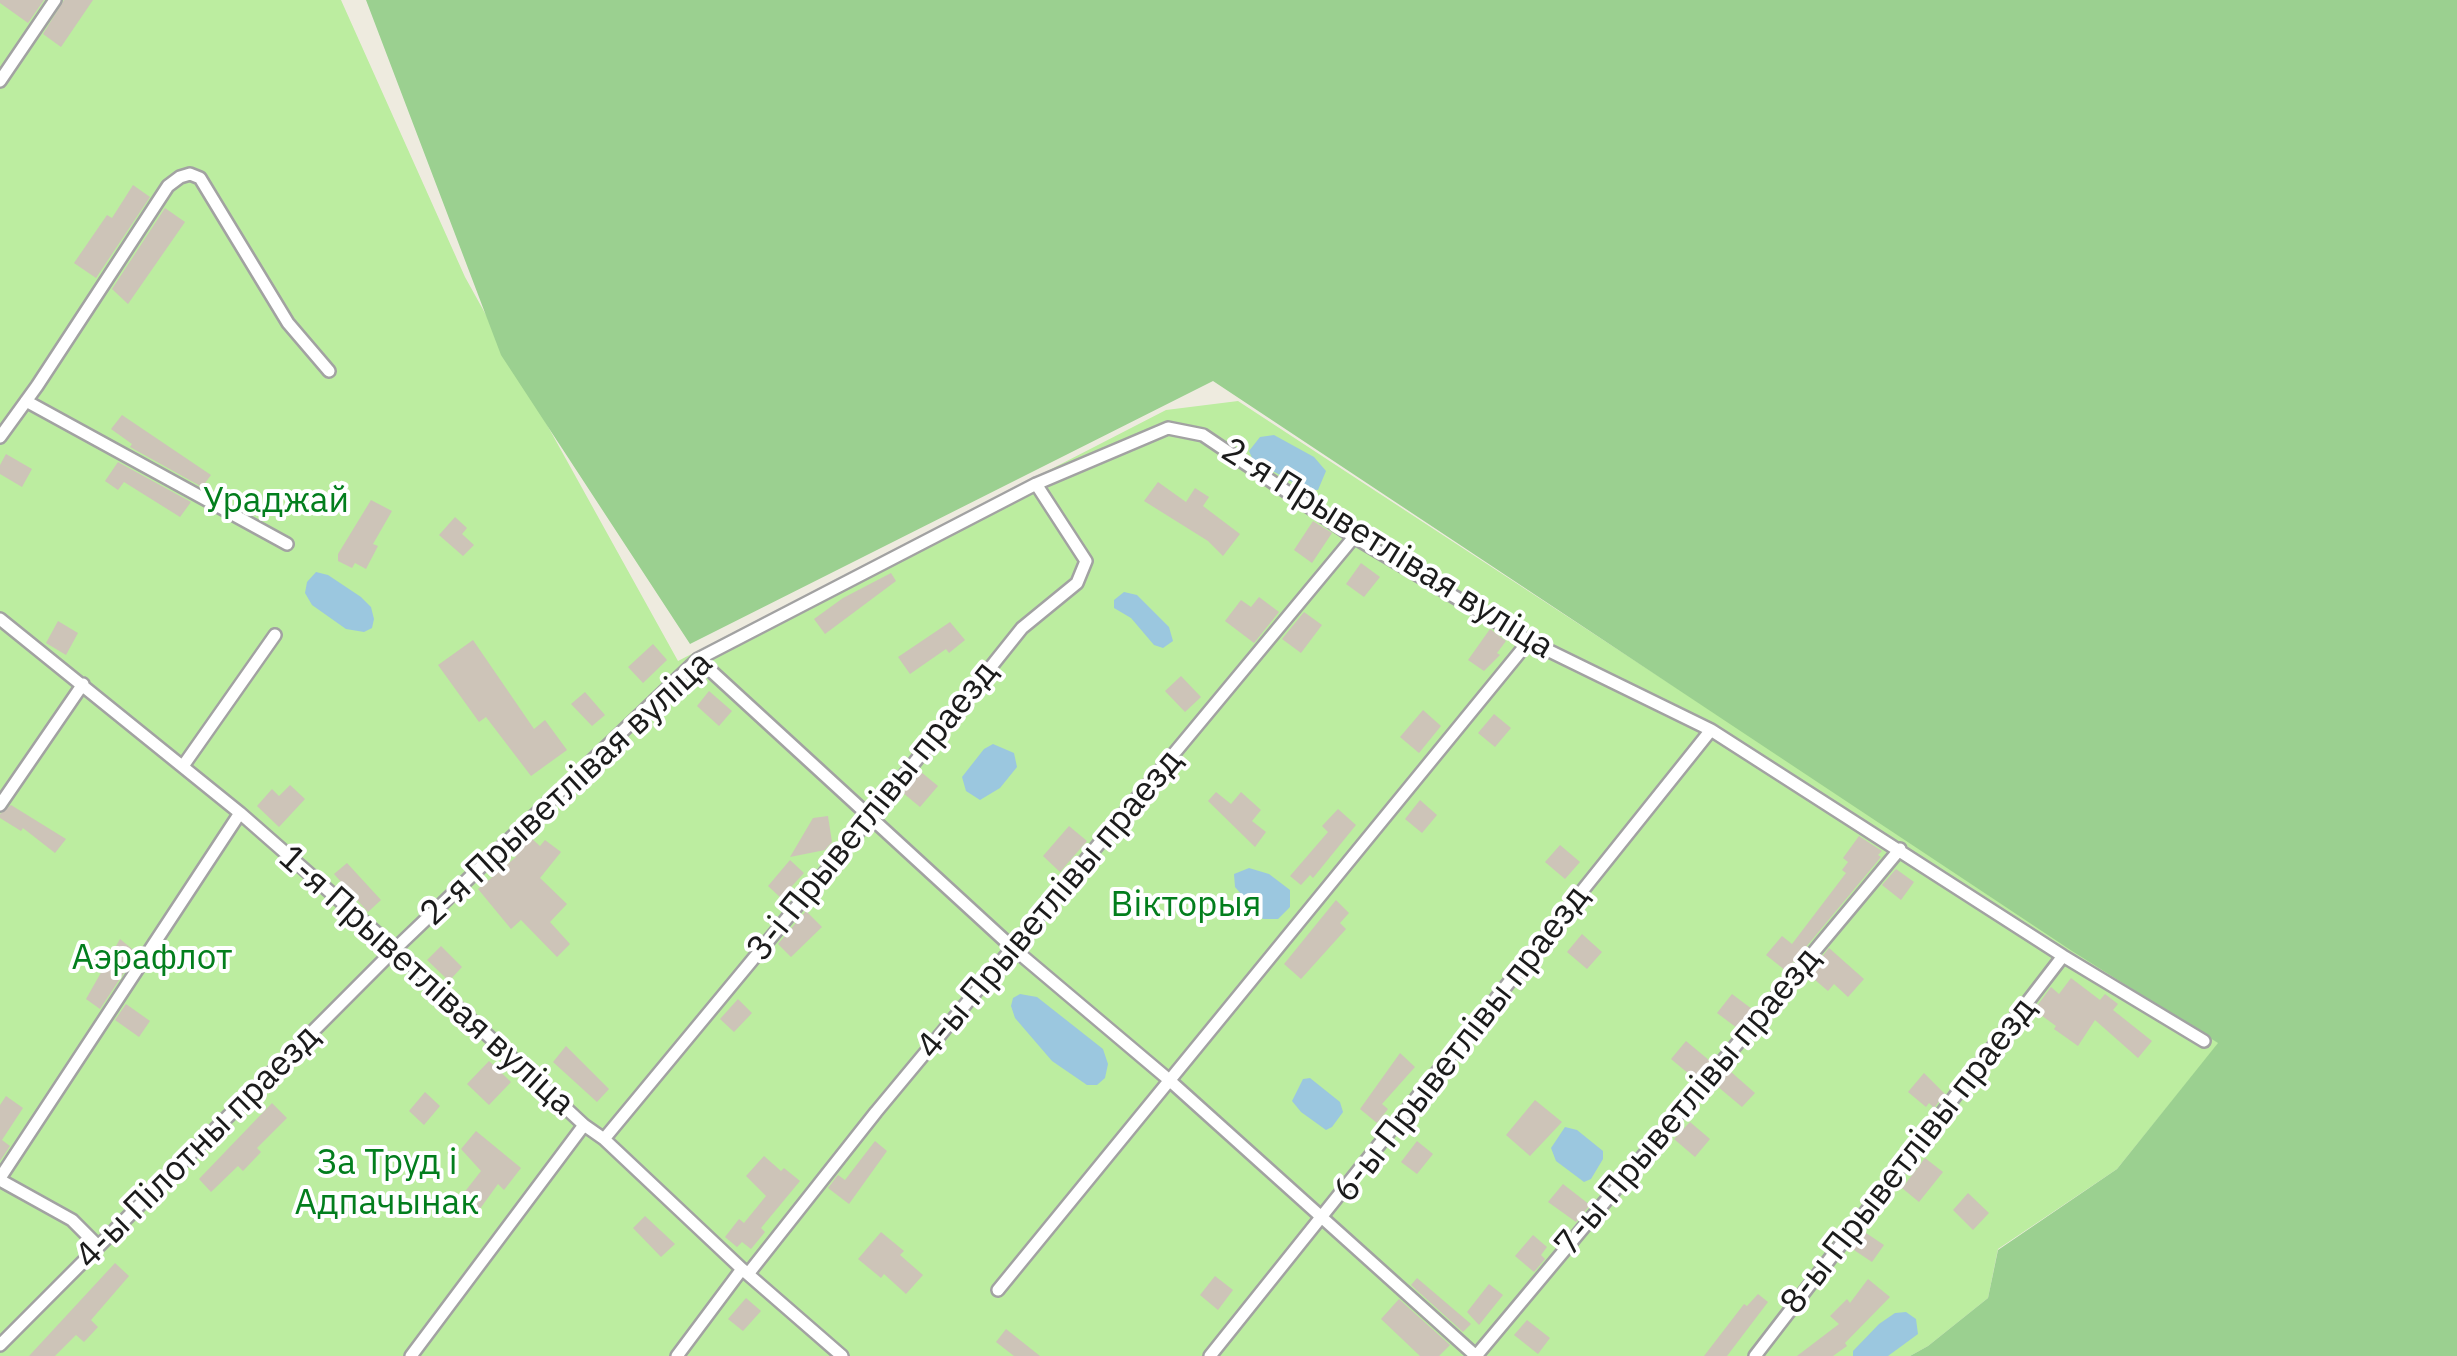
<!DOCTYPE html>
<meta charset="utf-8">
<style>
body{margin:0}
canvas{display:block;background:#eeebdf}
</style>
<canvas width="2457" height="1356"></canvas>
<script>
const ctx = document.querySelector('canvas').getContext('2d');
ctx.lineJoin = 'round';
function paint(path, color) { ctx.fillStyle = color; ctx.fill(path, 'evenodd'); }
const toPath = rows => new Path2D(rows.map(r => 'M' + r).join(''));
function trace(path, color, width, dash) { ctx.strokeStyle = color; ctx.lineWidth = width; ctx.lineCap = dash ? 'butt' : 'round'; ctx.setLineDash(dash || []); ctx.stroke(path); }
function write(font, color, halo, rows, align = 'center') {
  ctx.font = font + ' "IBM Plex Sans",sans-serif'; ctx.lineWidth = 8; ctx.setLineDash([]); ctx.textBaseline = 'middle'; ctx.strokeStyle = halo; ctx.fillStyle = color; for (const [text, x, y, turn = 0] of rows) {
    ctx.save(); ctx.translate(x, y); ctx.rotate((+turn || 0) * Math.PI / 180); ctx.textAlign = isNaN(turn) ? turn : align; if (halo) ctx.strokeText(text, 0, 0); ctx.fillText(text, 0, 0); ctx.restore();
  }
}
paint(toPath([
 [0,0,341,0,465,277,678,661,1166,410,1238,401,2219,1043,2117,1169,1998,1249,1988,1298,1928,1346,1910,1356,0,1356]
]), '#bceda0');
paint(toPath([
 [366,0,2457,0,2457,1356,1910,1356,1928,1346,1988,1298,1998,1250,2117,1169,2218,1043,2072,951,1213,381,690,644,501,355]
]), '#9bd090');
paint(toPath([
 [1274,435,1314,457,1326,471,1318,490,1305,489,1253,460,1249,451,1260,437],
 [316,572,328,575,361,597,371,607,374,619,372,628,364,632,346,629,312,605,305,593,307,582],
 [1124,592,1137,595,1169,627,1173,641,1163,648,1154,645,1131,618,1114,608,1114,600],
 [993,744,1014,753,1017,767,1000,788,980,800,966,791,962,777,984,749],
 [1249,868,1269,874,1290,890,1290,907,1278,919,1263,919,1235,887,1234,874],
 [1020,994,1037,997,1103,1049,1108,1064,1105,1078,1097,1085,1087,1085,1052,1061,1015,1018,1011,1006,1013,998],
 [1310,1078,1340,1102,1343,1112,1332,1127,1326,1130,1301,1112,1292,1101,1303,1079],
 [1565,1127,1577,1130,1603,1151,1603,1159,1591,1179,1584,1182,1556,1161,1551,1148],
 [1906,1312,1916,1319,1918,1334,1888,1356,1853,1356,1853,1351,1879,1324,1895,1313]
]), '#9bc7df');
paint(toPath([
 [0,0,44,0,28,23,0,3],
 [64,0,93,0,61,47,43,34],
 [133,185,150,197,96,278,74,263,107,215,112,218],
 [165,208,185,222,128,304,112,289],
 [122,415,211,475,202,487,130,447,132,444,111,429],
 [6,454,32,469,22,487,0,474,0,465],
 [118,462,191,502,180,517,124,482,118,490,105,481],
 [1158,482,1186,502,1195,488,1209,497,1203,506,1240,534,1223,556,1208,541,1144,501],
 [371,500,392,511,373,544,378,546,366,569,355,563,352,568,338,561,338,554],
 [455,517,467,528,462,534,474,545,463,556,439,535],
 [1313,521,1332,533,1312,563,1294,550],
 [1361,563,1380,577,1364,597,1346,584],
 [891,573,896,581,825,634,814,619,843,598],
 [1259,597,1279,612,1254,643,1225,621,1241,600,1251,607],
 [1304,612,1322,625,1301,653,1282,639],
 [58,621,78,633,66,655,46,643],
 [950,622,965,640,949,653,946,649,910,674,898,657],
 [1490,629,1506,641,1497,653,1500,655,1484,671,1468,660],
 [473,640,534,729,545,720,567,750,531,776,486,717,479,722,438,665],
 [653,644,667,660,643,683,628,667],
 [1181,676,1201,697,1185,712,1165,691],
 [709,691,732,711,719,726,697,706],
 [585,692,605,715,592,726,571,704],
 [1423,710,1441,726,1419,753,1400,737],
 [1494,714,1511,728,1495,747,1478,733],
 [921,772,938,786,920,807,903,793],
 [290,785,305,799,279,827,257,806,272,789,279,796],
 [1216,792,1231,804,1241,792,1261,810,1252,821,1266,832,1255,847,1208,801],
 [1420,800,1437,815,1422,833,1405,819],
 [11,805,66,839,55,853,23,828,21,831,0,818,0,814],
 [1338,809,1356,825,1313,878,1310,875,1301,885,1290,876,1328,832,1322,826],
 [828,816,832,842,825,850,790,857,813,818],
 [1069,826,1087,841,1060,872,1043,856],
 [1859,836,1882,851,1878,855,1881,857,1786,971,1766,955,1782,936,1792,944,1846,873,1842,870,1848,862,1843,858],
 [530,837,540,846,545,840,561,852,540,878,567,904,550,922,570,944,557,957,521,920,511,929,478,889,516,857,513,854],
 [1560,845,1580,862,1565,879,1545,862],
 [790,860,804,873,781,898,768,886],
 [347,863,381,900,368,912,334,874],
 [1896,869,1914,882,1901,900,1882,885],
 [1336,900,1349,913,1340,923,1346,929,1301,979,1284,964],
 [806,911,822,927,791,957,778,944],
 [1582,934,1602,952,1587,969,1567,952],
 [120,939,137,953,100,1009,86,999],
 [441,946,462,967,449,981,427,960],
 [1829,948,1864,979,1848,997,1834,984,1828,991,1808,974],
 [2071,978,2100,1000,2105,994,2118,1004,2113,1010,2152,1041,2138,1058,2095,1020,2078,1046,2054,1029,2056,1026,2034,1010,2051,987,2059,994],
 [1732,994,1752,1009,1737,1028,1717,1013],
 [738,999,752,1013,734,1032,720,1019],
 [126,1004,150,1021,139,1037,115,1020],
 [1686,1041,1710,1061,1695,1079,1671,1059],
 [566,1046,609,1089,597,1102,553,1062],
 [1400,1053,1415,1067,1382,1104,1388,1109,1377,1123,1360,1109],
 [489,1061,511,1082,489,1105,467,1084],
 [1730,1071,1755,1093,1742,1107,1717,1086],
 [1924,1073,1945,1094,1934,1108,1929,1103,1926,1107,1908,1092],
 [425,1092,440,1106,424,1125,409,1111],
 [6,1096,23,1108,2,1140,10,1146,0,1161,0,1105],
 [1535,1100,1562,1122,1530,1156,1506,1135],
 [272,1103,287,1118,257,1148,261,1152,243,1171,238,1166,211,1192,199,1179],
 [1690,1122,1710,1139,1695,1157,1674,1139],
 [476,1131,521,1168,504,1190,498,1184,474,1217,456,1203,481,1171,461,1149],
 [875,1141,887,1151,849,1204,828,1188,838,1175,845,1180],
 [1417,1141,1433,1154,1417,1174,1401,1162],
 [764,1156,781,1171,784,1168,800,1181,761,1228,765,1232,751,1249,742,1242,737,1247,725,1237,739,1219,744,1223,766,1196,746,1176],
 [1925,1158,1943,1172,1919,1202,1902,1188],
 [1563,1184,1590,1205,1576,1222,1548,1202],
 [1968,1193,1989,1213,1973,1230,1953,1210],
 [645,1216,675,1244,661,1257,633,1228],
 [1863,1231,1884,1245,1872,1262,1851,1248],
 [881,1232,904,1251,900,1255,923,1275,906,1294,884,1274,881,1278,858,1259],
 [1533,1235,1547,1247,1541,1255,1545,1259,1534,1272,1515,1256],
 [115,1263,129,1276,91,1320,98,1327,84,1342,76,1335,55,1356,29,1356],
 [1215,1276,1233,1290,1218,1310,1200,1295],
 [1417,1278,1471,1324,1463,1332,1411,1285],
 [1868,1279,1890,1297,1845,1343,1847,1346,1833,1356,1797,1356,1839,1324,1830,1316,1847,1299,1850,1303],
 [1489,1284,1503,1295,1479,1325,1467,1312],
 [1758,1294,1768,1302,1727,1356,1704,1356,1744,1304,1747,1306],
 [746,1298,761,1311,743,1331,728,1319],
 [1399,1299,1450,1345,1439,1356,1420,1356,1381,1319],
 [1527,1320,1550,1338,1538,1354,1514,1335],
 [1006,1329,1040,1356,1014,1356,996,1342]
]), '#cdc4b8');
const lane = toPath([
 [0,81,55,0],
 [26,401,287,544],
 [0,437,37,386,168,186,180,177,190,174,200,178,288,323,329,371],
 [0,619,240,813,395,949,584,1125,604,1139,742,1269,842,1356],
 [698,659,1014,949,1168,1079,1476,1356],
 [183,766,275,635],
 [0,805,83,684],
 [604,1139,870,818,1022,628,1077,583,1086,561,1036,484],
 [0,1178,240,813],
 [0,1180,72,1220,98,1246],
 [748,1274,876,1112,1354,537],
 [998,1290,1529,641],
 [0,1345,395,949,698,659,1036,484,1168,428,1203,435,1354,537,1529,641,1711,730,2063,956,2204,1041],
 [411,1356,584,1125],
 [677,1356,742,1269],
 [1210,1356,1711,730],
 [1476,1356,1900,849],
 [1755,1356,2063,956]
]);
trace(lane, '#a2a2a2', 16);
trace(lane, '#fff', 11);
write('35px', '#037e1d', '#fff', [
 ["Ураджай",276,502],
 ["Вікторыя",1186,906],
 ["Аэрафлот",152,959],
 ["За Труд і",387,1164],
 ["Адпачынак",387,1204]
]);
write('35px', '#1b1b1b', '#fff', [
 ["2-я Прыветлівая вуліца",1387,549,32],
 ["2-я Прыветлівая вуліца",567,789,-43],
 ["3-і Прыветлівы праезд",873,811,-51],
 ["4-ы Прыветлівы праезд",1050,904,-50],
 ["1-я Прыветлівая вуліца",426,981,42],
 ["6-ы Прыветлівы праезд",1462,1044,-52],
 ["7-ы Прыветлівы праезд",1688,1102,-50],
 ["4-ы Пілотны праезд",198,1147,-45],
 ["8-ы Прыветлівы праезд",1909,1156,-52]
]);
</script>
